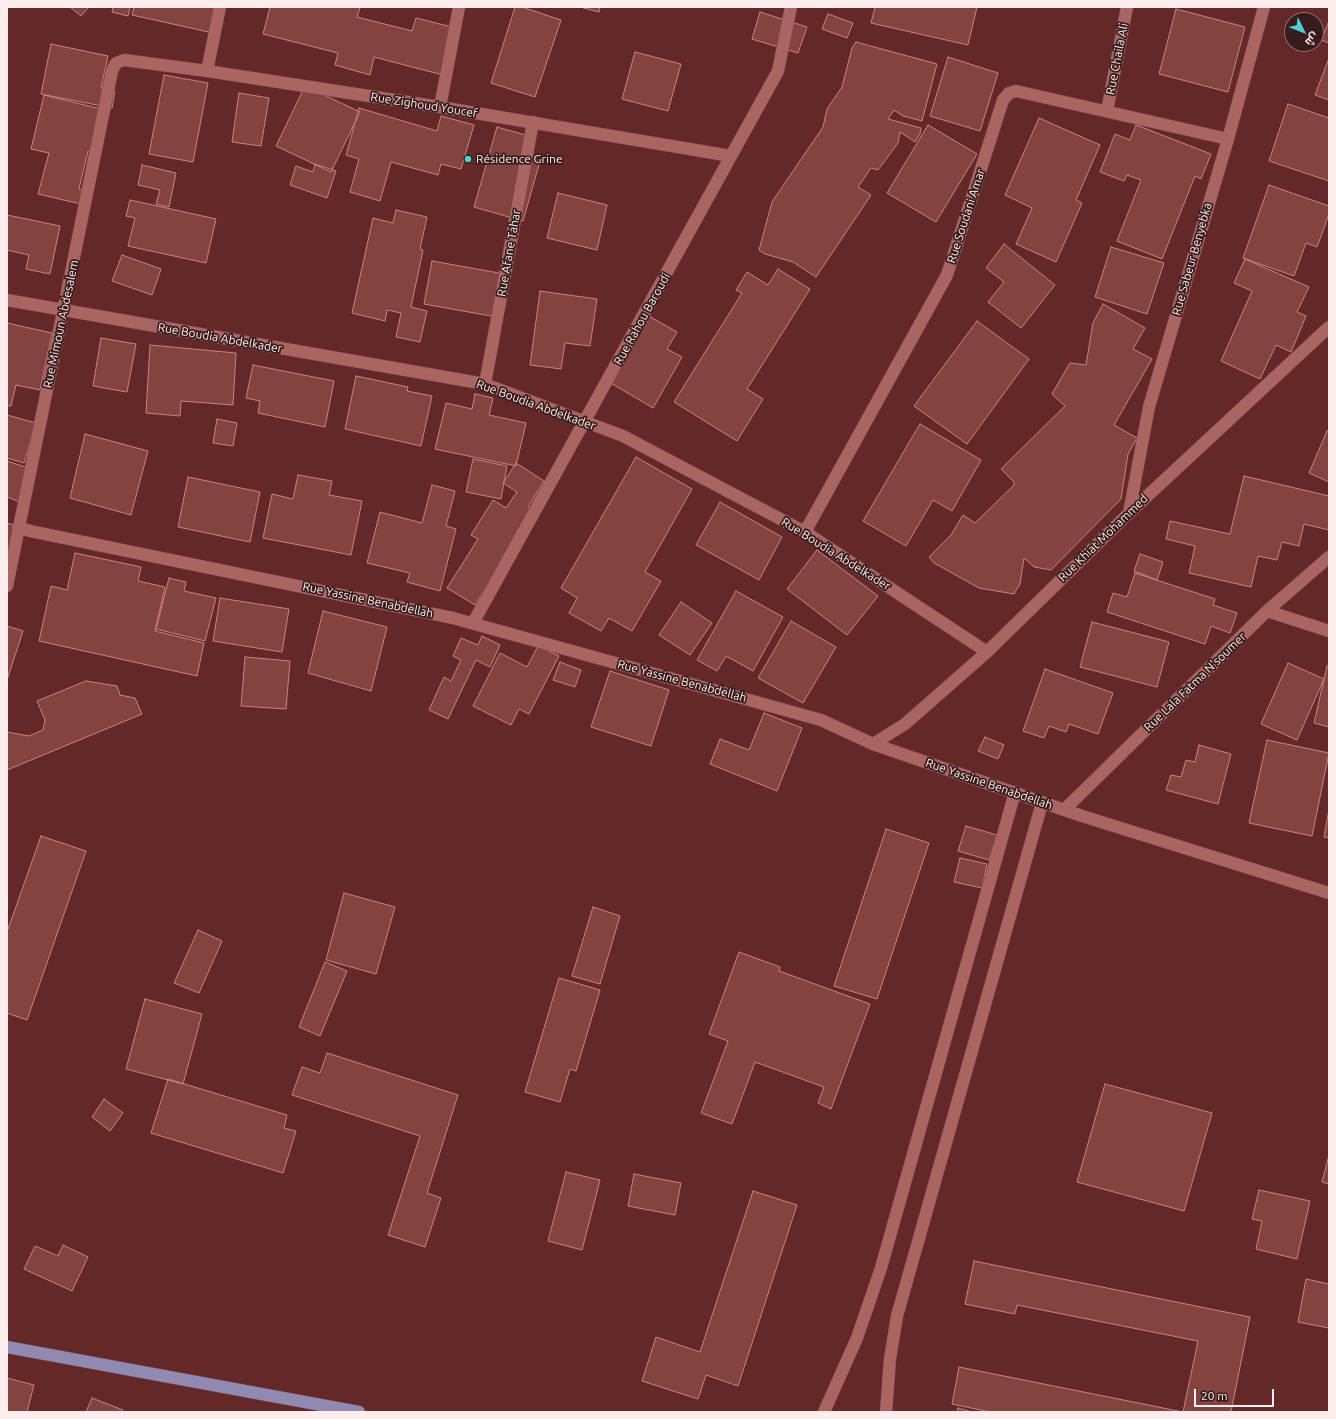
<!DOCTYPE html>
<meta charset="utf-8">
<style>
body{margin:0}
#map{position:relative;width:1336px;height:1419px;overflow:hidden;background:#652828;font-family:Ubuntu,Cairo,sans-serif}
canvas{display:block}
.frame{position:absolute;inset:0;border:8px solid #fdedec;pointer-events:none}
.north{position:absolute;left:1284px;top:12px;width:40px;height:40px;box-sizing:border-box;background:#381c1b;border:1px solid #87706f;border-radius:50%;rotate:133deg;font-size:11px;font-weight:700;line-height:16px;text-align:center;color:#fdedec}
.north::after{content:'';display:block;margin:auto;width:14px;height:18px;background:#52ccd5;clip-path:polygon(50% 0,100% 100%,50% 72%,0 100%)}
.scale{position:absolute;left:1194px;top:1389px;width:80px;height:18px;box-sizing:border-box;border:2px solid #fdedec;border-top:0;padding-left:5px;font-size:12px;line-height:14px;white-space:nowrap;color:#fdedec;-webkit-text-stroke:3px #381c1b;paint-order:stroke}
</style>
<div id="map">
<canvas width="1336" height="1419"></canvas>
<div class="frame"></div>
<div class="north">ش</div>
<div class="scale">20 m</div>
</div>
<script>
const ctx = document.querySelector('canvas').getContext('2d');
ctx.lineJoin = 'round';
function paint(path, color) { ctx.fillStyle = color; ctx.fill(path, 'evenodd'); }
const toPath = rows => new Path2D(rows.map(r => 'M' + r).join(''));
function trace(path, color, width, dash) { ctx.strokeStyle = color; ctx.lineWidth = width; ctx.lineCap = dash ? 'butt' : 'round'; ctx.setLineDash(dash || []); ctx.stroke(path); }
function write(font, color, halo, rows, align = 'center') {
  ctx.font = font + ' Ubuntu,sans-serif'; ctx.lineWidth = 3.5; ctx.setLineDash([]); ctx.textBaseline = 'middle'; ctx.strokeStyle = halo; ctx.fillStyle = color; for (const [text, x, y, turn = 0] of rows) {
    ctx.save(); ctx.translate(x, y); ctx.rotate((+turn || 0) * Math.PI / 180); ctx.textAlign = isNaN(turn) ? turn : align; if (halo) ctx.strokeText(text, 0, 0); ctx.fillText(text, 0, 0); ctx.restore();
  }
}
const building = toPath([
 [70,7,89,7,81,16,70,7],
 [113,7,130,7,128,16,112,12,113,7],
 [134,7,222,7,213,33,132,15,134,7],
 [270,7,358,7,360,8,357,17,412,31,416,18,456,28,443,75,374,57,370,75,335,65,338,53,263,34,270,7],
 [515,7,522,7,561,20,535,97,491,83,515,7],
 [580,7,600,7,599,12,580,7],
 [875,7,977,7,968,45,871,23,875,7],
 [1176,9,1245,27,1228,92,1159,74,1176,9],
 [760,12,807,27,798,53,752,39,760,12],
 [828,14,853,23,847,38,822,29,828,14],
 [1329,21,1329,43,1321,40,1329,21],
 [856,42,937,64,922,121,903,116,894,110,888,119,921,128,920,134,915,142,900,132,898,143,878,170,871,168,858,187,871,195,816,277,793,262,765,254,759,250,772,202,823,127,827,109,842,87,852,48,856,42],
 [51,44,108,56,101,88,115,91,112,108,41,94,51,44],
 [635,52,681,64,668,111,622,99,635,52],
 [948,57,998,73,980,131,930,116,948,57],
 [1329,58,1329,100,1315,95,1329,58],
 [164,75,208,83,193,162,149,154,164,75],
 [305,86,360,112,331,172,276,146,305,86],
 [239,93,269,98,261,146,232,142,239,93],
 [44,95,105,110,95,153,88,151,79,189,92,193,89,206,38,194,49,153,31,149,44,95],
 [1288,104,1329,118,1329,181,1269,161,1288,104],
 [359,108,437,131,441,116,474,125,461,169,441,164,438,175,391,162,380,201,350,192,359,159,346,155,359,108],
 [1039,118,1100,145,1076,200,1082,203,1056,262,1016,244,1032,208,1005,195,1039,118],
 [928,125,977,154,936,222,887,193,928,125],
 [1136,125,1211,154,1201,179,1195,176,1162,259,1117,241,1141,180,1127,175,1124,181,1100,172,1115,134,1130,140,1136,125],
 [497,127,529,136,523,156,540,161,523,221,474,207,497,127],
 [315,164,336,171,327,198,290,185,296,166,313,172,315,164],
 [142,165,176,173,169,207,156,204,160,190,138,185,142,165],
 [1269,185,1329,206,1329,214,1317,247,1306,243,1294,276,1243,258,1269,185],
 [558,193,607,205,597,250,547,238,558,193],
 [130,200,216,219,206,263,128,246,135,218,126,216,130,200],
 [396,210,427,217,420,249,423,250,411,307,427,311,420,342,396,337,401,313,387,310,385,321,352,313,373,218,393,223,396,210],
 [7,215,60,226,50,274,26,269,29,255,7,250,7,215],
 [1004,244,1055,285,1021,328,988,302,1004,282,986,268,1004,244],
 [1111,247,1164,263,1147,314,1095,297,1111,247],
 [122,255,161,269,152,295,112,281,122,255],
 [1245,259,1309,287,1297,312,1306,316,1291,352,1276,345,1260,379,1221,361,1252,291,1234,283,1245,259],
 [432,261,510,275,502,318,424,304,432,261],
 [778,269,810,289,747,389,763,399,737,441,674,402,742,293,736,290,747,272,768,285,778,269],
 [540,291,597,299,590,346,565,343,561,369,530,365,540,291],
 [1103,304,1145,328,1133,349,1152,359,1114,425,1137,438,1128,454,1121,499,1051,570,1034,567,1024,558,1020,584,1014,594,979,588,934,563,929,557,951,535,963,515,975,523,1014,485,1014,482,1001,469,1065,406,1052,394,1070,363,1086,365,1093,323,1103,304],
 [647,315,677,332,667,349,682,357,653,408,609,382,647,315],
 [977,321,1029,359,967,444,914,406,977,321],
 [7,323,52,333,40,390,16,385,11,406,7,406,7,323],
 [101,338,136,344,127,392,93,386,101,338],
 [150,345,236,353,233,405,181,401,180,416,146,413,150,345],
 [253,365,334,381,325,427,258,413,260,401,246,398,253,365],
 [356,376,408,387,407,391,432,396,421,446,345,429,356,376],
 [475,394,493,398,489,415,526,423,516,466,435,449,446,403,472,409,475,394],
 [7,415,36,423,24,463,7,458,7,415],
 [217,419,237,423,233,446,213,443,217,419],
 [920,424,981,460,952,511,933,500,906,546,863,521,920,424],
 [1327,431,1329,432,1329,482,1309,473,1327,431],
 [85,434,148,451,131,515,70,498,85,434],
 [636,457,692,489,645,572,661,581,632,631,609,618,601,631,569,613,577,598,561,588,636,457],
 [473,459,507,466,501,499,466,492,473,459],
 [7,461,34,470,23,503,7,497,7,461],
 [516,463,544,481,528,507,534,511,475,605,447,588,478,539,471,535,493,500,506,508,517,492,503,483,516,463],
 [298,475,332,481,329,495,362,501,351,555,263,538,272,494,293,499,298,475],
 [1244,476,1329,496,1329,530,1304,524,1299,546,1282,542,1277,560,1258,556,1251,587,1189,573,1195,546,1166,539,1170,521,1230,534,1244,476],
 [188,477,260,492,250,542,178,527,188,477],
 [432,485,455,491,446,526,456,529,440,591,407,582,410,573,367,563,380,512,422,523,432,485],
 [720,502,782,537,759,580,696,545,720,502],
 [7,523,14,525,7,557,7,523],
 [817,550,878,596,847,635,787,589,817,550],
 [75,553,141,567,138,581,165,587,155,631,204,643,197,676,39,641,51,586,67,590,75,553],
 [1140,554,1163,562,1157,580,1134,571,1140,554],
 [1135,573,1215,599,1213,605,1237,613,1230,633,1211,626,1205,644,1107,612,1113,593,1127,597,1135,573],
 [169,578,186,582,184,591,216,598,205,641,156,629,169,578],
 [736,591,783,617,753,671,726,656,717,671,697,660,736,591],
 [220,598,289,609,282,652,213,641,220,598],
 [681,602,712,623,690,655,659,635,681,602],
 [323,611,387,627,371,691,308,673,323,611],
 [791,621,836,647,803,703,758,678,791,621],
 [1092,622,1169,642,1157,687,1080,667,1092,622],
 [7,626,23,631,7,680,7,626],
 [482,636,500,645,490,667,476,660,448,719,429,710,444,677,451,681,461,660,453,656,461,638,478,645,482,636],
 [538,646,559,656,529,714,519,709,511,725,473,706,500,653,527,667,538,646],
 [245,657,290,661,286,709,241,706,245,657],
 [560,662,581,670,575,687,553,680,560,662],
 [1288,663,1324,679,1297,740,1261,724,1288,663],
 [1327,666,1329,666,1329,727,1314,723,1327,666],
 [1045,669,1113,693,1098,734,1069,724,1066,732,1049,726,1044,738,1023,731,1045,669],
 [610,671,669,690,651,746,591,727,610,671],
 [86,681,117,686,120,695,135,698,142,714,7,770,7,732,29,736,43,730,45,720,37,701,86,681],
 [764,713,802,728,777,791,710,764,720,739,749,750,764,713],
 [985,737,1004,745,998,759,978,751,985,737],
 [1267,740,1329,753,1312,836,1249,823,1267,740],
 [1199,745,1231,754,1218,804,1166,790,1171,775,1181,777,1186,760,1195,762,1199,745],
 [1329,809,1329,838,1324,837,1329,809],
 [966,826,997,835,989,860,958,851,966,826],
 [886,829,929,843,877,999,834,986,886,829],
 [41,836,86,851,27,1020,7,1013,7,932,41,836],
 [960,858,987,864,982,888,954,882,960,858],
 [344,893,395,907,376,974,326,960,344,893],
 [593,907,620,916,600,984,572,976,593,907],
 [198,930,222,941,199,993,174,983,198,930],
 [739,952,780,967,779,971,870,1004,831,1109,818,1103,824,1087,755,1062,732,1124,701,1113,728,1041,709,1034,739,952],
 [325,962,347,971,320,1036,299,1027,325,962],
 [559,978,600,990,576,1071,570,1069,560,1102,525,1092,559,978],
 [145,999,202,1014,183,1084,126,1069,145,999],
 [327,1053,458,1095,427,1193,441,1198,425,1247,388,1235,420,1136,292,1095,302,1067,320,1073,327,1053],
 [168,1079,287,1115,284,1128,296,1131,283,1173,151,1133,168,1079],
 [1105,1084,1212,1113,1184,1211,1077,1182,1105,1084],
 [104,1099,123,1113,110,1131,92,1117,104,1099],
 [1329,1155,1329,1184,1322,1182,1329,1155],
 [566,1172,600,1180,582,1250,548,1241,566,1172],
 [634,1174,681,1183,675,1215,628,1206,634,1174],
 [1259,1190,1310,1201,1297,1259,1256,1249,1262,1221,1252,1219,1259,1190],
 [753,1191,797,1205,738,1386,706,1375,698,1399,642,1381,656,1337,700,1352,753,1191],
 [63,1245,88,1257,72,1291,24,1269,35,1246,58,1256,63,1245],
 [974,1261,1250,1317,1231,1412,990,1412,952,1404,959,1367,1183,1412,1198,1341,1017,1305,1015,1314,965,1304,974,1261],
 [1306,1279,1329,1284,1329,1328,1298,1322,1306,1279],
 [7,1378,34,1385,27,1412,7,1412,7,1378],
 [92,1398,123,1410,122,1412,86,1412,92,1398],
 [958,1408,972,1412,957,1412,958,1408]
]);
paint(building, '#834341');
trace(building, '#ca8380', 1);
const minor = toPath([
 [207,71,220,7],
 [440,107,459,7],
 [1107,111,1127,7],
 [7,300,485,384,623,436,805,532,987,652],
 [485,384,533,122],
 [1129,513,1149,407,1228,139,1264,7],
 [805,532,947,275,1003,100,1009,93,1016,91,1228,139],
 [7,586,112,71,116,63,124,60,207,71,440,107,731,156],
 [1267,611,1329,631],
 [473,623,778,71,791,7],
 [873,744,905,724,987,652,1129,513,1329,327],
 [1064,810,1267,611,1329,557]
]);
const tertiary = toPath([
 [18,527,30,531,453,618,821,720,873,744,1082,816,1329,893],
 [824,1412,857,1338,881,1268,1015,792],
 [886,1412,890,1359,897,1316,1042,803]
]);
const primary = toPath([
 [7,1347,359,1412]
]);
trace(minor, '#764648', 13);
trace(tertiary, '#764648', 13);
trace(primary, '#764648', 13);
trace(minor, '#aa6563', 12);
trace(tertiary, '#aa6563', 12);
trace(primary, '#908ab2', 12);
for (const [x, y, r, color] of [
 [468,159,4,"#52ccd5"]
]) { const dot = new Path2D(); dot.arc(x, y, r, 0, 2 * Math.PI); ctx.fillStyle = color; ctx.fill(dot); trace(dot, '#381c1b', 1.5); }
write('12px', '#fdedec', '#381c1b', [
 ["Rue Chaila Ali",1117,59,-79],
 ["Rue Zighoud Youcef",424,105,9],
 ["Rue Soudani Amar",966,216,-72],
 ["Rue Afane Tahar",509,253,-80],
 ["Rue Sabeur Benyebka",1192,259,-74],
 ["Rue Rahou Baroudi",642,319,-61],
 ["Rue Mimoun Abdesalem",61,324,-78],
 ["Rue Boudia Abdelkader",220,338,10],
 ["Rue Boudia Abdelkader",536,405,20],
 ["Rue Khiat Mohammed",1103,538,-44],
 ["Rue Boudia Abdelkader",836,554,32],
 ["Rue Yassine Benabdellah",368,600,12],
 ["Rue Yassine Benabdellah",682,681,15],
 ["Rue Lala Fatma N'soumer",1195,682,-44],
 ["Rue Yassine Benabdellah",989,784,19]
]);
write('12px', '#fdedec', '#381c1b', [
 ["Résidence Grine",476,159]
], 'left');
</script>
